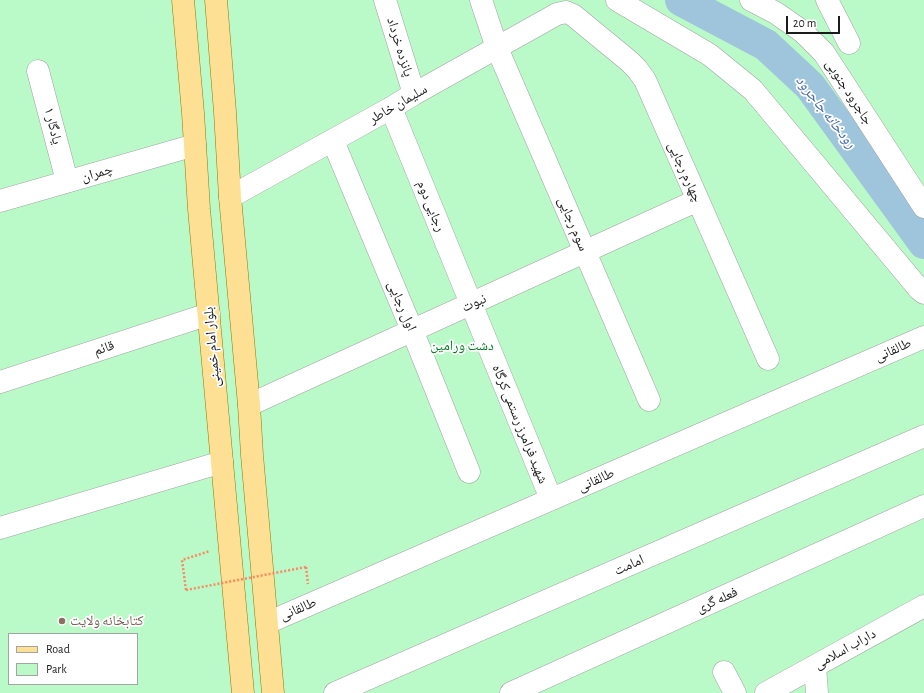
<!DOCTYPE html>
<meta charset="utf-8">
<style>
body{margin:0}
#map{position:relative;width:924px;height:693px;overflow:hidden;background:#edebe0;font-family:"Alegreya Sans",sans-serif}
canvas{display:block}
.legend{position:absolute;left:8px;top:633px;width:130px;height:52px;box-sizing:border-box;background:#fff;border:1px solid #a4a4a4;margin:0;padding:5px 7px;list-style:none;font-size:12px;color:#1b1b1b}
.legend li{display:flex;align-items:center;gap:8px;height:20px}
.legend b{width:20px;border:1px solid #a4a4a4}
.scale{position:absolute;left:786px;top:16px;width:54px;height:18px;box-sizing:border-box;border:2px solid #1b1b1b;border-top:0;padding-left:5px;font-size:12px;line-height:14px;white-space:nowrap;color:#1b1b1b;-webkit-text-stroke:3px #fff;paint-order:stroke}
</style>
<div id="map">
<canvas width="924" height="693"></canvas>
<ul class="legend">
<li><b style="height:5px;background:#fee094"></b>Road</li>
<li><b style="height:11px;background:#bafac8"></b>Park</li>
</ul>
<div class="scale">20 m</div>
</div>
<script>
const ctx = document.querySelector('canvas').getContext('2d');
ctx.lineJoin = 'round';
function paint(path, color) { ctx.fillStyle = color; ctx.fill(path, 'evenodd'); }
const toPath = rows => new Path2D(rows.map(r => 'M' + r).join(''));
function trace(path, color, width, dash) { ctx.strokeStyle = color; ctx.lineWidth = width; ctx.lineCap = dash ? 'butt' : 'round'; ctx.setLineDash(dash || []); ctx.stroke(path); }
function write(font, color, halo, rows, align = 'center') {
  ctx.font = font + ' "Alegreya Sans","Noto Naskh Arabic",sans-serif'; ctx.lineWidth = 3.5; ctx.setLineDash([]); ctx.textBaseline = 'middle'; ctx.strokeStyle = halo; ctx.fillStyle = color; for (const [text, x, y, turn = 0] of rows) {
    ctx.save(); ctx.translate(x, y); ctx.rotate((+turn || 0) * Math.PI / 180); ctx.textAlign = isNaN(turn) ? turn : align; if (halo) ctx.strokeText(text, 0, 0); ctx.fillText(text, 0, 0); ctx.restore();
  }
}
paint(toPath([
 [0,0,924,0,924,693,0,693],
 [9,634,137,634,137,684,9,684]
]), '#bafac8');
trace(toPath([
 [681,0,766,45,810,86,924,243]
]), '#9fc5dc', 32);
const minor = toPath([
 [385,0,414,94],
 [481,0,497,48,649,400],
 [617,0,710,55,753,90,919,289,924,293],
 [751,0,776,13,803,32,824,53,924,207],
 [827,0,849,43],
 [38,71,67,181],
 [391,108,551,499],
 [333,141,412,330,469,472],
 [230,197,391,108,414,94,557,14,566,12,573,15,629,61,637,69,645,80,768,359],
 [0,201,195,145],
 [0,382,209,314],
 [249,405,698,200],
 [0,528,222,462],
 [267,623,924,337],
 [815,666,817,693],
 [724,672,735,693],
 [335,693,924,436],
 [511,693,924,506],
 [766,693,924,606]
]);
const major = toPath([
 [183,0,193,113,199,209,243,693],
 [216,0,225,112,230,197,249,405,252,455,273,693]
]);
trace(minor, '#a2a2a2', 23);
trace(major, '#927700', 23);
trace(toPath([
 [306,567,308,584],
 [186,590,182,560,210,551]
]), '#fd8861', 2.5, [2, 2]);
trace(minor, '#fff', 22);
trace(major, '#fee094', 22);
trace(toPath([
 [186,590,306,567]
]), '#fd8861', 2.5, [2, 2]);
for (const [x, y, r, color] of [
 [62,621,4,"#8d6e63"]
]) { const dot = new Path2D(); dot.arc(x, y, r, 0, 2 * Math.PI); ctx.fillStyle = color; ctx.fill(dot); trace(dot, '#fff', 1.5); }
write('14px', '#1b1b1b', '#fff', [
 ["پانزده خرداد",400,47,73],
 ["جاجرود جنوبی",849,92,57],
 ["سلیمان خاطر",398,104,-30],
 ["یادگار ۱",53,126,76],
 ["چهارم رجایی",685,172,66],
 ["چمران",97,173,-16],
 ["رجایی دوم",431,206,68],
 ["سوم رجایی",573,224,67],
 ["نبوت",474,303,-24],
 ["اول رجایی",402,306,67],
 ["بلوار امام خمینی",212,347,-95],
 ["قائم",104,348,-18],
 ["طالقانی",893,350,-24],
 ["شهید فرامرز رستمی کرگاه",520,424,68],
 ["طالقانی",596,480,-24],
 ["امامت",629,565,-24],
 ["فعله گری",717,600,-24],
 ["طالقانی",298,609,-23],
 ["داراب اسلامی",845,649,-29]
]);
write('14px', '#097923', '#fff', [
 ["دشت ورامین",462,346]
]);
write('14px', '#785e54', '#fff', [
 ["کتابخانه ولایت",70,621]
], 'left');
write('italic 15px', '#466aac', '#fff', [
 ["رودخانه جاجرود",826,112,52]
]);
</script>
